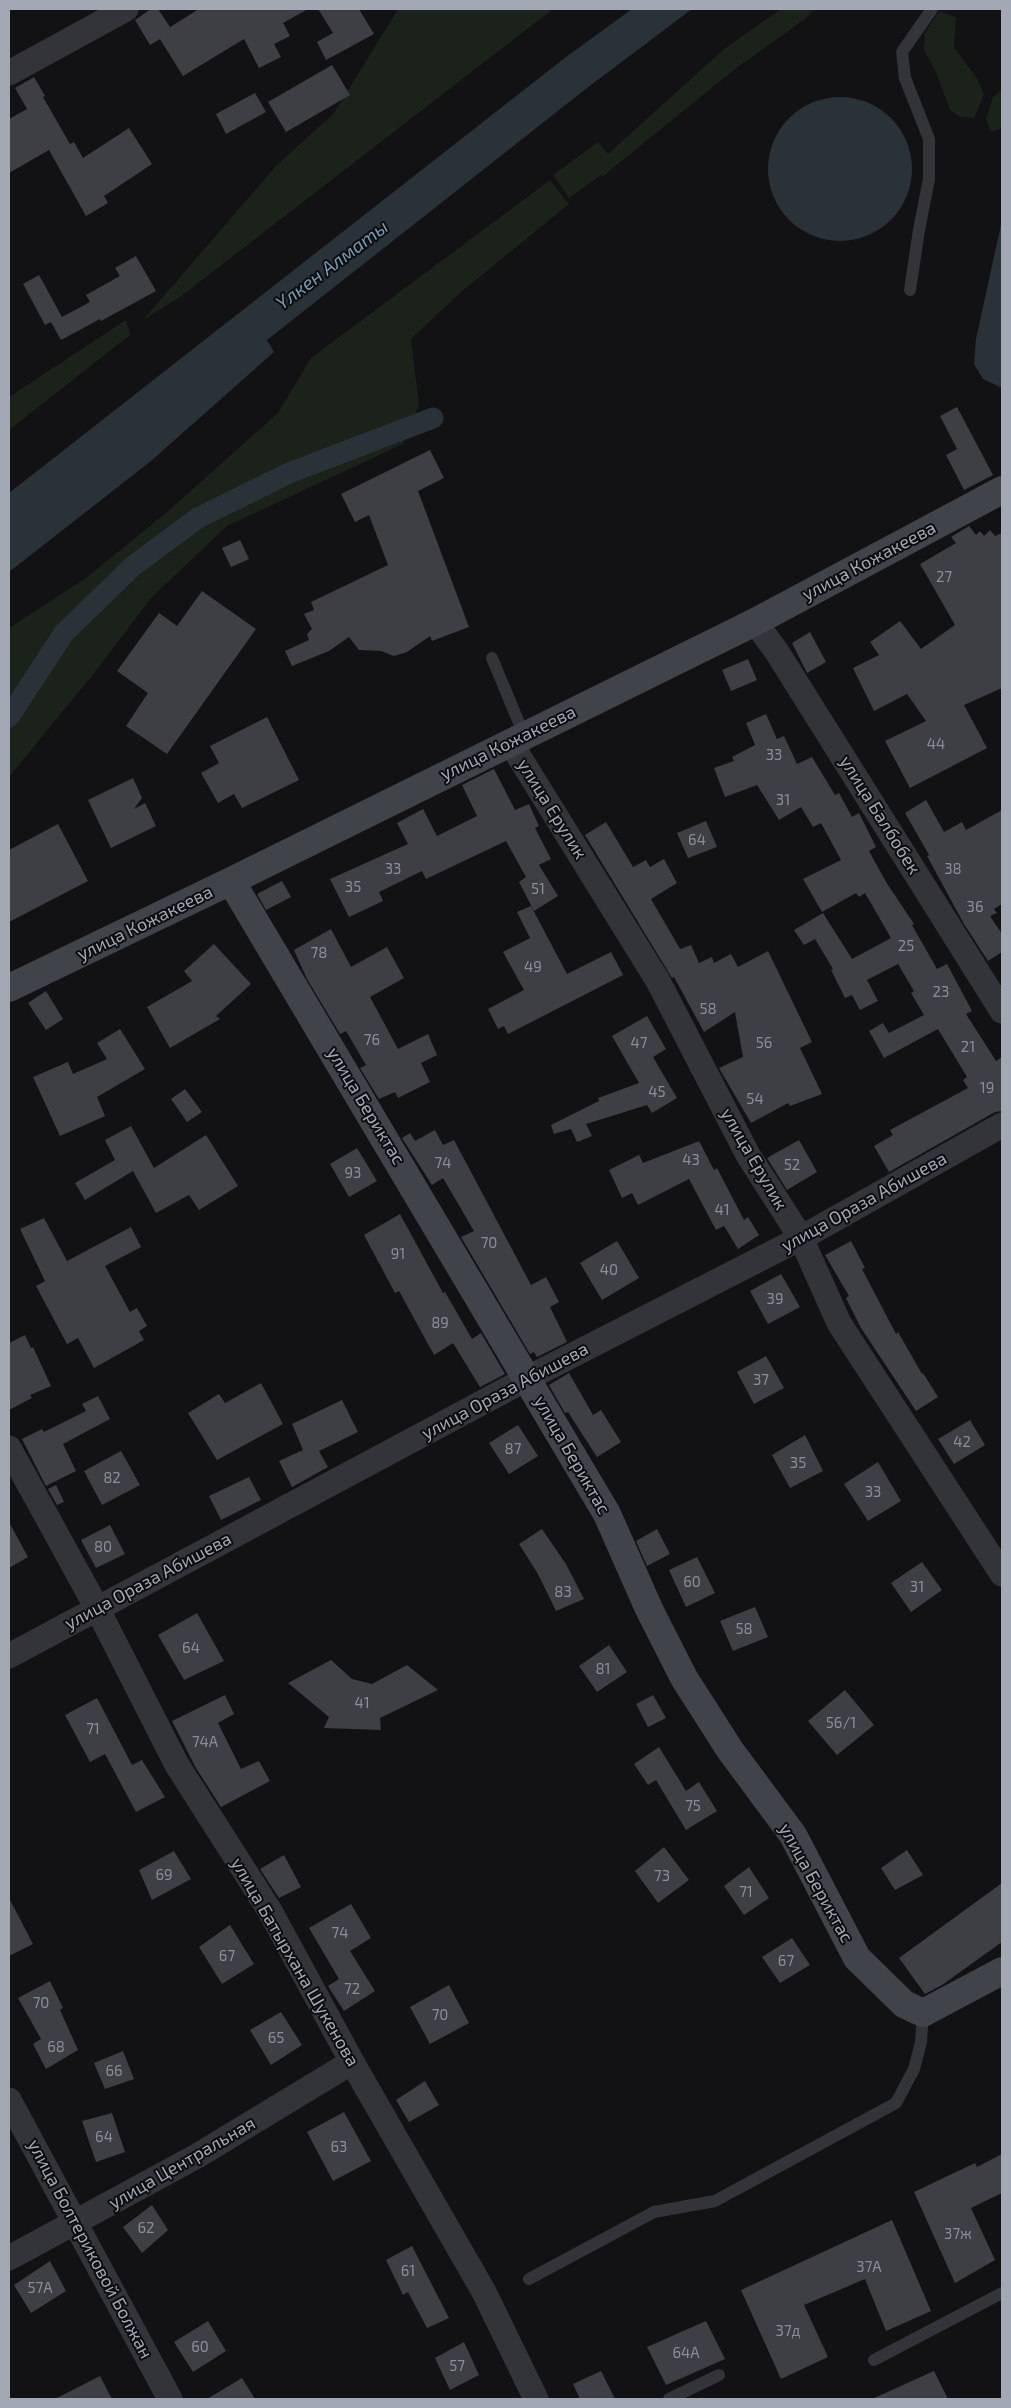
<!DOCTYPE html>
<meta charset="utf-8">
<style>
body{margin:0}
#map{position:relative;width:1011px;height:2408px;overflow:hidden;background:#121214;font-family:"Exo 2",sans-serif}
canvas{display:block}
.frame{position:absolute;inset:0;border:10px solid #a2a9b5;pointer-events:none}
</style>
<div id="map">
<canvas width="1011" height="2408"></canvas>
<div class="frame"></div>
</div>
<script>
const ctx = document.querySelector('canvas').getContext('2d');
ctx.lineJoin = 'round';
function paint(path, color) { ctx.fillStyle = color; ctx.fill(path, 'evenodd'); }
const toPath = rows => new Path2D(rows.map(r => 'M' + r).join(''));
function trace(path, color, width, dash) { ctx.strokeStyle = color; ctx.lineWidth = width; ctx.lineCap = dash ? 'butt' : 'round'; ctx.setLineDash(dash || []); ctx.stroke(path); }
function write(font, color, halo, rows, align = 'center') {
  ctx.font = font + ' "Exo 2",sans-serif'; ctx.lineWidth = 4; ctx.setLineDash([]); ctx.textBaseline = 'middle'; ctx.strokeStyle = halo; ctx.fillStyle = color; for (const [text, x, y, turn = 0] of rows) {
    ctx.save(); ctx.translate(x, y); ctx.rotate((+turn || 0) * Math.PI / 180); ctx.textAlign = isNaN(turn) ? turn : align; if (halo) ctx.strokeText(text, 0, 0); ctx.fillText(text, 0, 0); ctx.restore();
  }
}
paint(toPath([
 [398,9,553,9,180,297,143,320,276,166,334,113],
 [781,9,815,9,805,19,735,69,602,177,601,175,569,198,553,175,598,142,608,154,724,49],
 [939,11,956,17,954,47,977,78,984,95,974,118,961,117,950,110,936,72,924,50,925,33],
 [1002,90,1002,128,991,132,986,119,993,97],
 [550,180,569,204,461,292,411,339,419,404,403,444,227,526,152,597,95,672,9,777,9,628,86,578,167,512,278,413,311,358],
 [126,320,130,335,9,430,9,397]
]), '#1a221a');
paint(toPath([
 [632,9,692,9,587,88,267,340,274,352,151,461,9,572,9,493,566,57],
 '768 169a72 72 0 1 1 144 0a72 72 0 1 1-144 0Z',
 [1002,220,1002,387,1000,387,983,379,974,364,976,339]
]), '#283238');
trace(toPath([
 [9,717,64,633,133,566,198,518,289,473,433,418]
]), '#283238', 21);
paint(toPath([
 [151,9,158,9,170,27,199,9,308,9,283,23,290,36,274,44,281,57,259,68,244,39,183,76,160,39,150,45,135,20],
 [318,9,359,9,374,34,326,60,317,42,333,33],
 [332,65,350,95,286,132,268,102],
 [34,77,45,96,43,97,70,144,74,142,83,158,129,128,152,164,104,196,108,203,86,216,49,150,9,173,9,119,27,109,15,88],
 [255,93,266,112,226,134,216,114],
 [136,256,156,291,101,321,100,319,61,340,51,322,45,325,23,284,39,275,62,317,90,302,86,295,120,276,115,268],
 [957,407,993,475,964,490,946,455,957,449,940,416],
 [430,450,444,478,418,491,469,627,432,641,430,636,407,652,394,656,381,651,359,650,349,637,329,651,292,666,285,651,309,640,307,634,312,629,304,614,314,610,311,602,388,565,369,515,355,522,341,494],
 [969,526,976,535,980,531,984,536,990,530,995,536,1002,533,1002,688,964,705,987,748,910,788,885,741,926,721,907,694,874,711,853,668,879,655,870,642,900,621,921,649,955,625,920,564,956,543,951,537],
 [240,540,249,559,231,567,222,548],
 [202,591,256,629,167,754,126,726,148,693,117,671,159,613,177,626],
 [810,632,826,662,807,673,792,643],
 [748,659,757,680,731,691,722,670],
 [766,714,777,739,784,736,797,764,812,757,835,795,839,793,852,817,859,813,876,847,869,851,886,882,914,924,912,925,937,969,947,964,972,1011,966,1014,996,1061,1002,1057,1002,1111,995,1112,889,1172,874,1146,893,1135,890,1130,968,1088,963,1080,967,1077,938,1029,884,1058,869,1031,883,1023,889,1033,924,1015,911,993,914,991,898,964,867,980,878,1001,860,1010,852,995,845,998,831,970,833,969,815,939,804,945,794,930,823,913,852,959,891,938,865,893,859,897,856,893,822,912,803,879,841,860,821,823,813,827,801,807,779,820,757,785,725,797,714,768,734,761,732,757,755,745,746,723],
 [267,717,299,780,242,808,234,794,218,803,201,773,219,763,210,746],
 [494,769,515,810,529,804,539,826,535,828,551,859,539,865,558,896,534,911,519,882,526,877,506,841,426,879,422,871,379,892,383,901,349,917,330,879,408,844,397,823,423,809,437,836,477,816,462,785],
 [133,778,142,798,134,809,145,803,156,826,111,848,88,800],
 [926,800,944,832,962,822,966,830,1002,810,1002,904,994,909,997,913,990,916,1002,934,1002,952,988,961,964,924,927,856,929,855,905,813],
 [706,821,717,847,688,858,677,833],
 [606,822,633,867,646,860,650,867,664,859,677,883,651,899,680,949,691,945,699,963,712,957,714,963,731,954,738,967,768,951,812,1042,800,1048,822,1094,790,1106,788,1103,751,1123,719,1068,743,1057,735,1012,704,1032,674,977,672,978,585,835],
 [58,824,88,881,9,922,9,850],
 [282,881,291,897,266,910,257,894],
 [531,906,567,974,611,952,623,975,508,1034,504,1026,498,1029,488,1009,524,990,503,952,530,938,517,912],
 [331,929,351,967,387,947,404,978,370,997,398,1049,428,1034,437,1055,421,1063,430,1082,398,1098,395,1092,379,1099,360,1068,366,1065,346,1031,340,1034,307,979,294,950],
 [214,944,251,984,216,1016,220,1019,170,1048,147,1007,192,981,184,971],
 [46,991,63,1019,46,1030,28,1003],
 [647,1016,666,1049,653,1057,677,1098,652,1113,647,1105,586,1124,592,1136,577,1142,571,1129,554,1134,551,1125,599,1101,598,1098,639,1083,612,1036],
 [120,1029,145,1069,97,1097,105,1116,60,1136,33,1077,68,1062,73,1074,107,1059,97,1043],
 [185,1089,202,1112,187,1122,171,1099],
 [131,1126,154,1168,206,1135,238,1186,199,1210,189,1195,156,1213,133,1171,85,1200,75,1183,115,1160,105,1140],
 [435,1130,443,1145,454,1140,531,1285,546,1277,559,1302,550,1307,567,1342,537,1357,534,1352,530,1354,461,1237,474,1231,443,1178,432,1185,402,1138,410,1133,415,1141],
 [799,1140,817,1172,787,1190,767,1158],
 [699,1141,714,1170,717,1168,744,1220,748,1217,759,1235,738,1249,724,1226,716,1230,689,1179,638,1205,632,1193,622,1198,609,1170,639,1155,643,1163],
 [357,1148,377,1181,349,1197,330,1164],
 [400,1214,443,1293,445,1292,472,1339,481,1333,505,1374,480,1387,453,1343,434,1355,399,1291,395,1293,364,1235],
 [44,1218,67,1261,131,1227,141,1247,105,1266,130,1312,137,1308,147,1326,139,1331,144,1340,94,1368,78,1338,67,1344,36,1286,45,1281,20,1229],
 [617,1241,639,1278,602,1300,580,1263],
 [851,1241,865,1268,862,1269,896,1334,898,1332,922,1374,923,1373,938,1397,916,1411,861,1328,846,1298,849,1296,825,1255],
 [781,1274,800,1307,768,1324,750,1291],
 [25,1335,31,1348,33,1347,51,1386,30,1395,32,1398,9,1410,9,1343],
 [766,1356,784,1388,754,1404,737,1372],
 [569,1373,593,1415,601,1410,621,1442,597,1457,568,1412,565,1413,549,1385],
 [261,1383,283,1424,217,1460,188,1413,219,1394,225,1403],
 [98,1396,110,1419,63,1444,76,1471,46,1486,22,1439,42,1429,44,1432,86,1411,82,1404],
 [342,1400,358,1432,319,1451,328,1467,292,1487,279,1461,303,1450,292,1424],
 [970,1420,985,1445,954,1464,938,1439],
 [518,1425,538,1456,509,1474,489,1443],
 [805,1435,823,1471,790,1488,772,1455],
 [121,1451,140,1485,102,1505,84,1471],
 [878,1462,901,1501,868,1521,844,1484],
 [249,1477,261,1500,221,1520,209,1496],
 [56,1485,64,1502,57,1505,48,1489],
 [9,1522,28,1557,9,1568],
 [110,1525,125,1554,96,1568,81,1540],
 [542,1529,566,1564,584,1599,556,1611,538,1574,519,1544],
 [657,1529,670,1554,647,1566,636,1541],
 [697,1557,715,1593,686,1607,669,1570],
 [922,1562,942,1590,911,1612,891,1583],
 [755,1607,768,1637,733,1651,720,1621],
 [197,1613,224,1661,184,1680,158,1635],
 [609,1645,627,1672,597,1692,579,1666],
 [331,1660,352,1679,372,1684,407,1665,438,1690,380,1718,381,1730,324,1728,329,1717,288,1683],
 [845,1690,874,1725,837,1755,808,1721],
 [225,1695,234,1714,218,1723,241,1769,259,1761,270,1781,221,1807,196,1768,172,1721],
 [653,1695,666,1718,648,1727,636,1704],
 [97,1698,132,1765,142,1760,165,1797,136,1812,105,1754,90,1762,65,1715],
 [659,1747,686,1791,699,1782,717,1811,686,1830,656,1780,648,1785,634,1764],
 [664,1847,689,1880,658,1903,635,1871],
 [907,1850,923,1875,895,1890,881,1868],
 [174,1851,191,1879,152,1900,139,1870],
 [284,1855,301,1887,279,1898,260,1869],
 [749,1867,769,1898,744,1915,724,1886],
 [1002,1883,1002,1942,942,1985,925,1994,899,1958],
 [9,1898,33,1944,9,1956],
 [351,1904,371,1938,350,1951,375,1991,344,2011,328,1986,339,1979,309,1928],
 [230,1925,254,1964,222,1984,199,1947],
 [792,1938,810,1965,780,1983,762,1957],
 [50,1981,63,2008,60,2010,78,2050,46,2069,33,2044,41,2039,18,1998],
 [449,1985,469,2023,430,2044,410,2007],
 [281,2012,302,2045,271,2065,250,2030],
 [123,2051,134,2079,105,2089,94,2063],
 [425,2081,439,2105,409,2122,396,2100],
 [344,2112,371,2161,333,2181,307,2132],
 [112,2113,125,2152,96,2162,82,2121],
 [1002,2154,1002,2193,971,2208,995,2260,955,2283,914,2192,975,2163,977,2167],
 [152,2205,168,2230,142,2253,123,2227],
 [892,2220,931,2311,886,2331,865,2279,804,2305,828,2357,781,2379,741,2290],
 [412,2246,449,2318,427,2328,408,2292,403,2295,386,2260],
 [50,2261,66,2291,31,2313,14,2285],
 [208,2321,226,2351,193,2372,174,2342],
 [706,2321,725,2359,666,2385,647,2347],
 [464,2342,479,2375,450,2390,435,2358],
 [601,2371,615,2399,580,2399,573,2384],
 [934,2371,948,2399,872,2399],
 [100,2376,112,2399,55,2399],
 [242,2378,255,2399,207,2399]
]), '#3e3f44');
trace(toPath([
 [910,290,919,230,929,179,929,139,905,78,902,52,932,9],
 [492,658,524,735],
 [529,2279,654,2212,715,2201,896,2103,914,2069,921,2042,923,2013],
 [874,2360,1002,2293],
 [669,2399,719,2375]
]), '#333439', 12);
trace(toPath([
 [9,73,126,9],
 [755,622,777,652,1002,1011],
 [510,742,658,981,748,1155,801,1238,839,1323,1002,1574],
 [9,1448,97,1608,177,1765,270,1911,352,2062,484,2292,536,2399],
 [9,1656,528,1378,801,1238,1002,1125],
 [9,2100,170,2399],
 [9,2258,197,2156,352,2062]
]), '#333439', 25);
trace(toPath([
 [231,881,607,1514,649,1609,684,1678,730,1750,793,1835,857,1958,904,2004,923,2013,1002,1971],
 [9,988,231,881,755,622,1002,490]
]), '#404349', 28);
write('15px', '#898e99', null, [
 ["27",944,577],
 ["44",936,744],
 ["33",774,755],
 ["31",783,800],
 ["64",697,840],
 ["33",393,869],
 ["38",953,869],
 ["35",353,887],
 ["51",538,889],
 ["36",975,907],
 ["25",906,946],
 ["78",319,953],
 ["49",533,967],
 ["23",941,992],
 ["58",708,1009],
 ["76",372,1040],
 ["47",639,1043],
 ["56",764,1043],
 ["21",968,1047],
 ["19",987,1088],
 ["45",657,1092],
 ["54",755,1099],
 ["43",691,1160],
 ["74",443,1163],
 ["52",792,1165],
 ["93",353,1173],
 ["41",722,1210],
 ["70",489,1243],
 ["91",398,1254],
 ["40",609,1270],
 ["39",775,1299],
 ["89",440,1323],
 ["37",761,1380],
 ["42",962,1442],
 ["87",513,1449],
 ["35",798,1463],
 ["82",112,1478],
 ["33",873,1492],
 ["80",103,1547],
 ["60",692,1582],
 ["31",917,1587],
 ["83",563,1592],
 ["58",744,1629],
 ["64",191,1648],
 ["81",603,1669],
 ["41",362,1703],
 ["56/1",841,1723],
 ["71",93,1729],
 ["74А",205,1742],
 ["75",693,1806],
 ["69",164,1875],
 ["73",662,1876],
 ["71",746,1892],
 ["74",340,1933],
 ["67",227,1956],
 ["67",786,1961],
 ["72",352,1989],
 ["70",41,2003],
 ["70",440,2015],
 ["65",276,2038],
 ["68",56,2047],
 ["66",114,2071],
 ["64",104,2137],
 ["63",339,2147],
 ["62",146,2228],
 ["37ж",958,2234],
 ["37А",869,2267],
 ["61",408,2271],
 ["57А",40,2288],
 ["37д",788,2331],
 ["60",200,2347],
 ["64А",686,2353],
 ["57",457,2366]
]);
write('18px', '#a2a9b5', '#0d0d0f', [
 ["улица Кожакеева",869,561,-28],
 ["улица Кожакеева",508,743,-26],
 ["улица Ерулик",552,809,58],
 ["улица Балбобек",880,815,58],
 ["улица Кожакеева",145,923,-26],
 ["улица Бериктас",366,1106,59],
 ["улица Ерулик",754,1159,60],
 ["улица Ораза Абишева",864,1202,-29],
 ["улица Ораза Абишева",505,1391,-28],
 ["улица Бериктас",572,1455,60],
 ["улица Ораза Абишева",148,1581,-28],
 ["улица Бериктас",816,1883,61],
 ["улица Батырхана Шукенова",295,1962,60],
 ["улица Центральная",182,2163,-30],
 ["улица Болтериковой Болжан",90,2249,62]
]);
write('italic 19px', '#779bb3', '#0d0d0f', [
 ["Үлкен Алматы",332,265,-37]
]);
</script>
